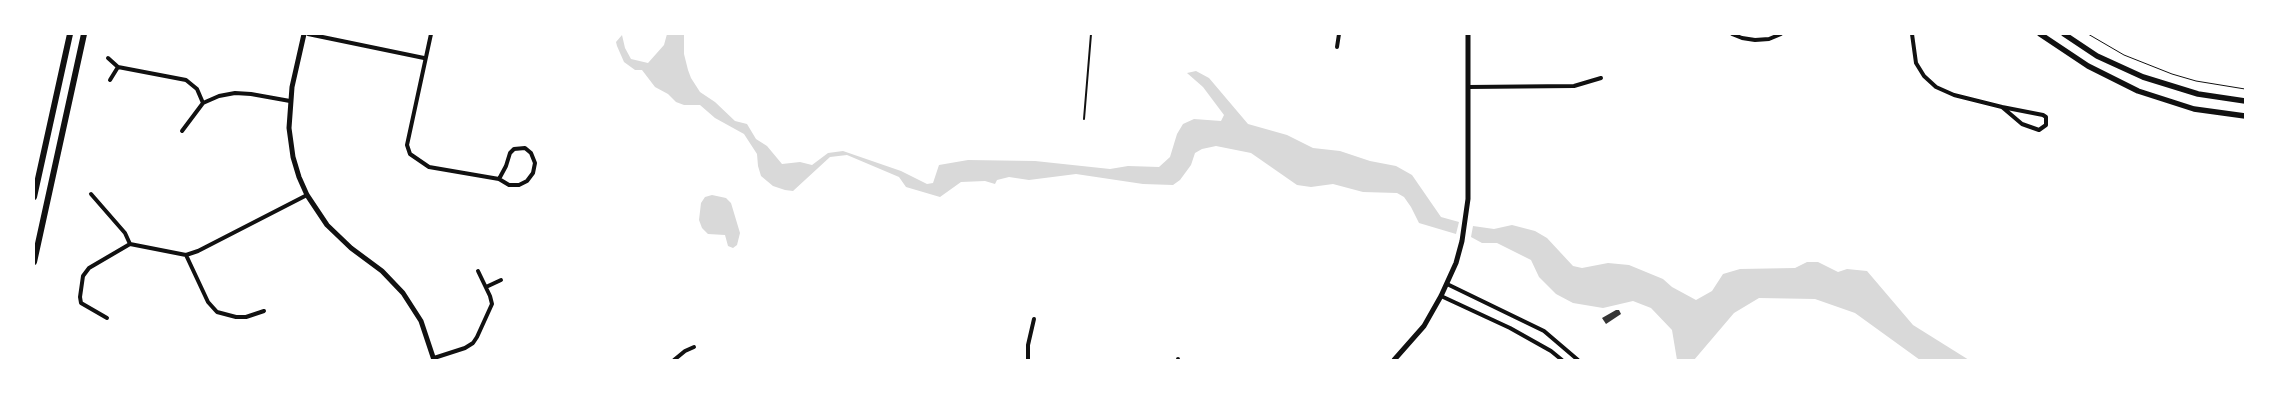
<!DOCTYPE html>
<style>
body{margin:0}
#map{position:relative;width:2279px;height:394px;overflow:hidden;background:#fff;font-family:"Public Sans",sans-serif}
canvas{display:block}
.frame{position:absolute;inset:0;border:35px solid #fff;pointer-events:none}
</style>
<div id="map">
<canvas width="2279" height="394"></canvas>
<div class="frame"></div>
</div>
<script>
const ctx = document.querySelector('canvas').getContext('2d');
ctx.lineJoin = 'round';
function paint(path, color) { ctx.fillStyle = color; ctx.fill(path, 'evenodd'); }
const toPath = rows => new Path2D(rows.map(r => 'M' + r).join(''));
function trace(path, color, width, dash) { ctx.strokeStyle = color; ctx.lineWidth = width; ctx.lineCap = dash ? 'butt' : 'round'; ctx.setLineDash(dash || []); ctx.stroke(path); }
paint(toPath([
 [667,34,684,34,684,54,688,70,691,78,700,92,715,102,735,121,747,124,756,139,767,146,782,164,800,162,812,165,828,153,843,151,901,171,927,184,933,183,939,165,968,160,1035,161,1110,169,1128,166,1159,167,1170,157,1177,134,1183,124,1194,119,1221,121,1224,115,1203,87,1187,73,1196,71,1209,78,1248,124,1287,135,1313,148,1340,151,1370,161,1396,166,1412,175,1441,217,1459,222,1456,234,1419,223,1411,207,1404,197,1397,193,1363,192,1333,184,1311,187,1297,185,1251,153,1216,146,1202,149,1195,153,1191,165,1180,180,1173,185,1143,184,1076,174,1029,180,1009,177,997,180,995,184,985,181,961,182,940,197,906,187,899,177,847,155,830,157,793,191,785,190,773,186,761,176,758,166,757,154,744,134,715,118,700,105,684,105,676,102,668,94,655,87,642,70,635,70,624,62,617,46,616,42,622,35,625,48,631,59,648,63,664,45],
 [712,195,726,198,731,203,740,233,737,245,733,248,728,246,725,235,708,234,702,228,699,220,701,203,705,197],
 [1512,225,1535,231,1547,238,1573,266,1582,268,1608,263,1629,265,1663,279,1672,287,1696,300,1712,291,1723,274,1740,269,1795,268,1807,262,1818,262,1838,272,1847,269,1867,271,1913,325,1969,360,1920,360,1855,313,1815,299,1759,298,1734,313,1694,360,1677,360,1672,330,1651,308,1633,301,1603,308,1573,303,1556,294,1539,277,1531,260,1497,243,1482,243,1471,237,1473,226,1494,229]
]), '#d9d9d9');
paint(toPath([
 [1616,310,1619,310,1621,314,1606,324,1602,318]
]), '#353535');
trace(toPath([
 [2088,34,2124,55,2172,74,2196,81,2245,89]
]), '#111', 1);
trace(toPath([
 [1084,119,1091,34]
]), '#111', 2);
trace(toPath([
 [308,34,424,58],
 [431,34,407,145,410,154,429,167,499,179,509,185,519,185,527,181,533,173,535,163,531,153,525,148,514,149,510,153,506,166,499,179],
 [1732,34,1742,38,1755,40,1769,39,1781,34],
 [1912,34,1916,63,1924,76,1936,87,1954,95,2002,107],
 [1337,47,1339,34],
 [108,58,118,67,110,80],
 [118,67,186,80,197,89,203,103],
 [1468,87,1574,86,1601,78],
 [2002,107,2043,115,2046,117,2046,125,2039,130,2022,124,2002,107],
 [182,131,203,103,219,96,235,93,251,94,290,101],
 [91,194,125,233,130,244,186,255,198,251,307,195],
 [186,255,208,302,217,312,236,317,246,317,264,311],
 [1447,284,1544,331,1578,360],
 [486,287,501,280],
 [1441,296,1510,328,1551,351,1562,360],
 [107,318,81,303,80,297,83,276,89,268,130,244],
 [434,358,465,348,473,343,477,337,492,304,490,296,478,271],
 [674,360,685,351,694,347],
 [1028,360,1028,345,1034,319],
 [1178,360,1178,359]
]), '#111', 4);
trace(toPath([
 [304,34,292,87,289,128,293,157,299,177,307,195,327,225,351,248,382,271,403,293,421,321,434,360],
 [1394,360,1424,326,1441,296,1456,263,1462,241,1468,199,1468,34]
]), '#111', 5);
trace(toPath([
 [2040,34,2088,66,2138,91,2194,109,2245,116],
 [2064,34,2097,56,2143,77,2198,94,2245,101]
]), '#111', 5.5);
trace(toPath([
 [34,197,70,34],
 [34,262,84,34]
]), '#111', 6);
</script>
